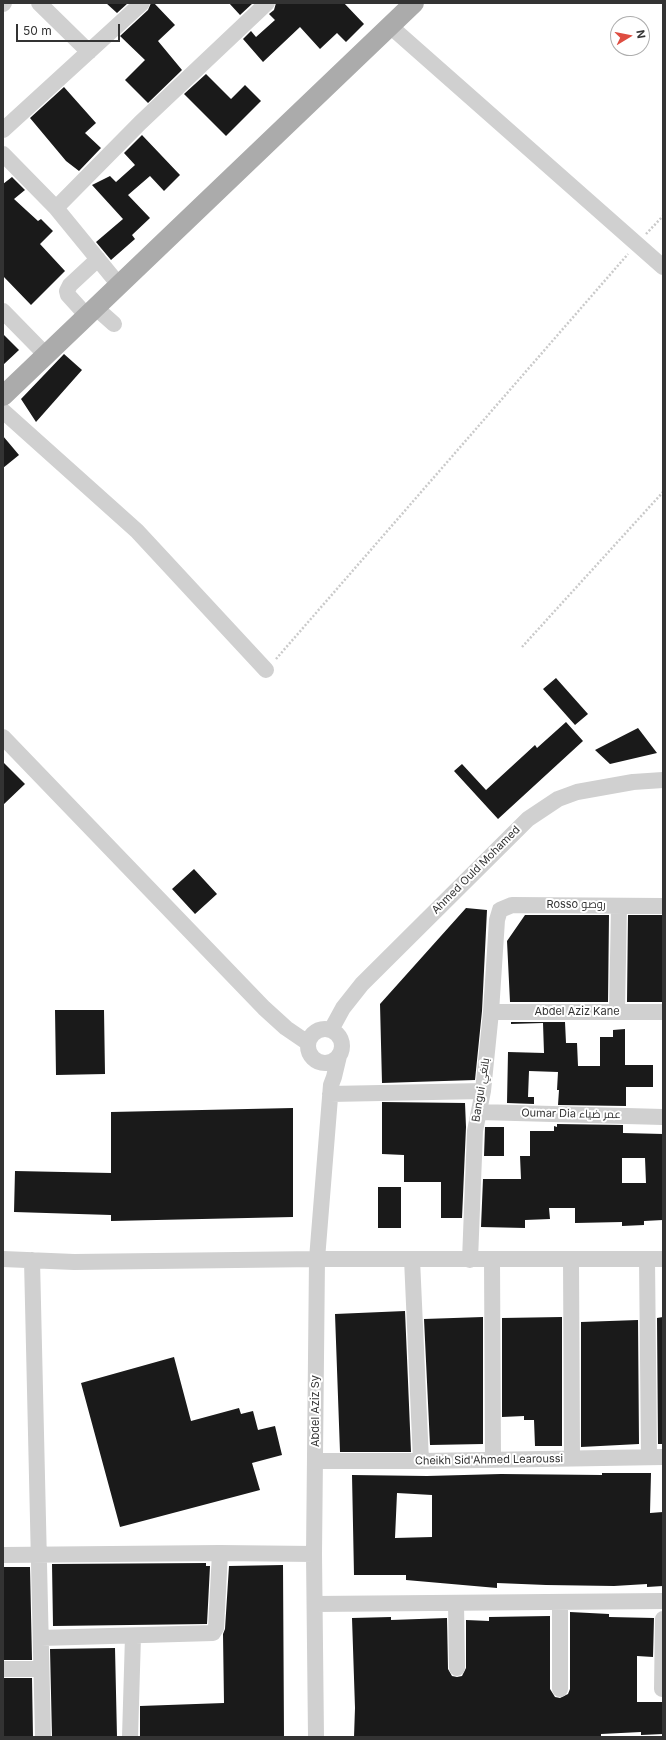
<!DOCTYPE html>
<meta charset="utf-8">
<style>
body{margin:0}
#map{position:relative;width:666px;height:1740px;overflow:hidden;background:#fff;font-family:Inter,sans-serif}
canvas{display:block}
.frame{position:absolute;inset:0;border:4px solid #333;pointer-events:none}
.north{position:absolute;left:610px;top:16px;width:40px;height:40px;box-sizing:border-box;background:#fff;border:1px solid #adadad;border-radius:50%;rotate:80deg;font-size:11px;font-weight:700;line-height:16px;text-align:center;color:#333}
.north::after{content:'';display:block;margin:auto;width:14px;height:18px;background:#de4d41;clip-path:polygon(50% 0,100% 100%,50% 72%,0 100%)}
.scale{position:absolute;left:16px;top:24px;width:104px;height:18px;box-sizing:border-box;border:2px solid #333;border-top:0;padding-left:5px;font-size:12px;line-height:14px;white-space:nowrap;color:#333;-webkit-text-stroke:3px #fff;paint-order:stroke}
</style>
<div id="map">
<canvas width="666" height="1740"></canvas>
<div class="frame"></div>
<div class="north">N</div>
<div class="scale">50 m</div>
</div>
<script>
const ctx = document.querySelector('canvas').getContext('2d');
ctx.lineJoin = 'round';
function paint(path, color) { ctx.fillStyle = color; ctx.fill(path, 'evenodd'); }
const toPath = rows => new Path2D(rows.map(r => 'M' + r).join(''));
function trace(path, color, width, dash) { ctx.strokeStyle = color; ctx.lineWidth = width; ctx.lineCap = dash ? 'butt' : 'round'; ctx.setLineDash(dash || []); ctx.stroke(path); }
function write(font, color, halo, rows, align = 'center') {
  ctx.font = font + ' Inter,Cairo,sans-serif'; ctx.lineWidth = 4; ctx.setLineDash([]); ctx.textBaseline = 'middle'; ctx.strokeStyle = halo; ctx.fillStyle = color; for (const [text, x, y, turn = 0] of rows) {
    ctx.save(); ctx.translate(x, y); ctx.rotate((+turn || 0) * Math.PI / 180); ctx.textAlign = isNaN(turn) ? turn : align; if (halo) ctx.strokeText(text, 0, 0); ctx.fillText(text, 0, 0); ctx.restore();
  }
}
paint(toPath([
 [106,3,128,3,117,13],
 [151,3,154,3,175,25,158,41,182,70,148,103,125,80,145,60,120,36,148,10],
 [229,3,253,3,240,15],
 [276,3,344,3,364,24,346,42,337,33,320,49,300,27,263,62,243,39,251,31,256,37,275,20,269,14,274,10],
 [206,74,231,99,245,85,261,101,226,136,184,94],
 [64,87,96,123,85,133,101,148,79,171,66,161,30,118],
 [142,135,180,175,164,191,150,176,128,195,150,218,132,235,135,239,111,260,96,242,123,219,92,185,110,176,116,182,135,165,124,153],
 [12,177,25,190,14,199,38,221,41,219,53,231,40,244,65,271,31,305,3,276,3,184],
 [3,334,19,350,3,365],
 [64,354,82,370,36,422,21,399],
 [3,436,19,455,3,468],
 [556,678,588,714,575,725,543,689],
 [566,722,583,741,498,819,454,771,462,764,486,790,535,745,537,748],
 [638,728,657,753,610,764,595,750],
 [3,762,25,784,3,805],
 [194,869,217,894,195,914,172,889],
 [466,908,487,910,482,1011,475,1080,382,1083,380,1004],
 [525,915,609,915,608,1002,510,1002,507,941],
 [628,915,663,915,663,1002,627,1002],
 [55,1010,104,1010,105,1074,56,1075],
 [511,1022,565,1022,566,1043,577,1043,578,1066,600,1066,600,1037,613,1037,613,1030,625,1029,625,1065,653,1065,653,1087,626,1087,626,1106,558,1105,559,1090,557,1090,558,1072,529,1071,528,1097,534,1097,534,1104,507,1103,508,1052,544,1053,543,1023,511,1024],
 [382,1102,465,1103,466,1127,462,1218,441,1218,441,1182,404,1182,404,1155,382,1154],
 [293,1108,293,1217,111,1221,111,1215,14,1212,15,1171,111,1173,111,1112],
 [557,1124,623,1125,623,1133,663,1134,663,1220,644,1221,644,1225,622,1226,622,1222,575,1223,575,1208,549,1208,550,1219,525,1220,525,1228,481,1227,483,1179,521,1179,520,1156,530,1156,530,1131,554,1131,554,1126,557,1127],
 [622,1158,645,1158,646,1183,622,1183],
 [485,1127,504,1127,504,1156,484,1156],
 [378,1187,401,1187,401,1228,378,1228],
 [405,1311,411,1452,340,1452,335,1314],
 [483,1317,483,1444,430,1445,424,1319],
 [562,1317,562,1446,535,1446,534,1420,524,1420,524,1416,502,1417,502,1318],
 [663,1317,663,1444,658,1444,657,1318],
 [638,1320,639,1444,581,1447,581,1322],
 [174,1357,191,1421,239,1408,241,1414,253,1411,258,1430,275,1426,282,1455,252,1463,260,1490,120,1527,81,1383],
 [602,1473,651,1473,650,1513,663,1512,663,1586,647,1587,647,1584,614,1586,546,1585,497,1583,497,1588,406,1580,406,1575,354,1575,352,1475,427,1476,501,1474,602,1475],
 [397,1493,432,1495,432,1537,395,1538],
 [206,1563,206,1566,210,1566,207,1624,53,1626,52,1564],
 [283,1565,284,1737,140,1737,140,1706,224,1703,223,1634,225,1629,229,1566],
 [3,1567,30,1567,32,1660,3,1660],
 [570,1612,609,1614,609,1617,654,1618,653,1657,637,1656,637,1702,663,1702,663,1734,641,1735,641,1732,601,1734,601,1737,565,1736,354,1737,355,1708,352,1618,391,1617,391,1620,447,1618,448,1669,452,1676,457,1677,462,1676,466,1668,466,1620,489,1621,489,1617,550,1616,550,1689,555,1697,560,1698,568,1694,570,1689],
 [115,1648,117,1737,52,1737,50,1649],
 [3,1678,32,1678,33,1737,3,1737]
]), '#1a1a1a');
trace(toPath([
 [646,234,663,216],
 [522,647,663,492],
 [276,659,628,254]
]), '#cacaca', 2.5, [2, 2]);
trace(toPath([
 [39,3,89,52],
 [3,4,4,3],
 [390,26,663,267],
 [3,130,142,3],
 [3,154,56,208,119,285],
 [56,208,140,123,267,3],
 [96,308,114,324],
 [3,311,46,355],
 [87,316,68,295,67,291,70,285,98,259],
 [3,411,137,531,266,670],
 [3,737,264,1008,286,1028,308,1043],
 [617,1011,619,906],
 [491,1012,663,1012],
 '308 1046a17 17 0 1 1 34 0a17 17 0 1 1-34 0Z',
 [331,1030,343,1008,362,984,528,819,558,799,577,792,633,782,663,780],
 [330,1094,483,1091],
 [479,1112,663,1117],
 [3,1259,74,1262,317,1259,663,1259],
 [412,1259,421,1461],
 [492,1259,493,1460],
 [571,1259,572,1458],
 [647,1259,649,1457],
 [32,1260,43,1737],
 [470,1260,475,1131,483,1091,491,1012,497,920,500,910,512,905,663,906],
 [316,1461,421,1461,663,1457],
 [3,1555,220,1553,314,1554],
 [456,1603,457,1668],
 [315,1604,663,1601],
 [41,1638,213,1633,216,1628,220,1553],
 [3,1669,41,1669],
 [560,1689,560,1602],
 [662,1689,663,1619],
 [130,1737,133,1636],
 [316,1737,314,1554,317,1259,331,1085,334,1077,339,1056]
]), '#d0d0d0', 16);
trace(toPath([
 [3,396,414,3]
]), '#ababab', 20);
write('11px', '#333', '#fff', [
 ["Ahmed Ould Mohamed",476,870,-45],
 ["Rosso روصو",576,905],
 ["Abdel Aziz Kane",577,1012],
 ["Bangui بانغي",481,1090,-81],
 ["Oumar Dia عمر ضياء",571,1114,1],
 ["Abdel Aziz Sy",316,1411,-90],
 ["Cheikh Sid'Ahmed Learoussi",489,1460,-1]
]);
</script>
